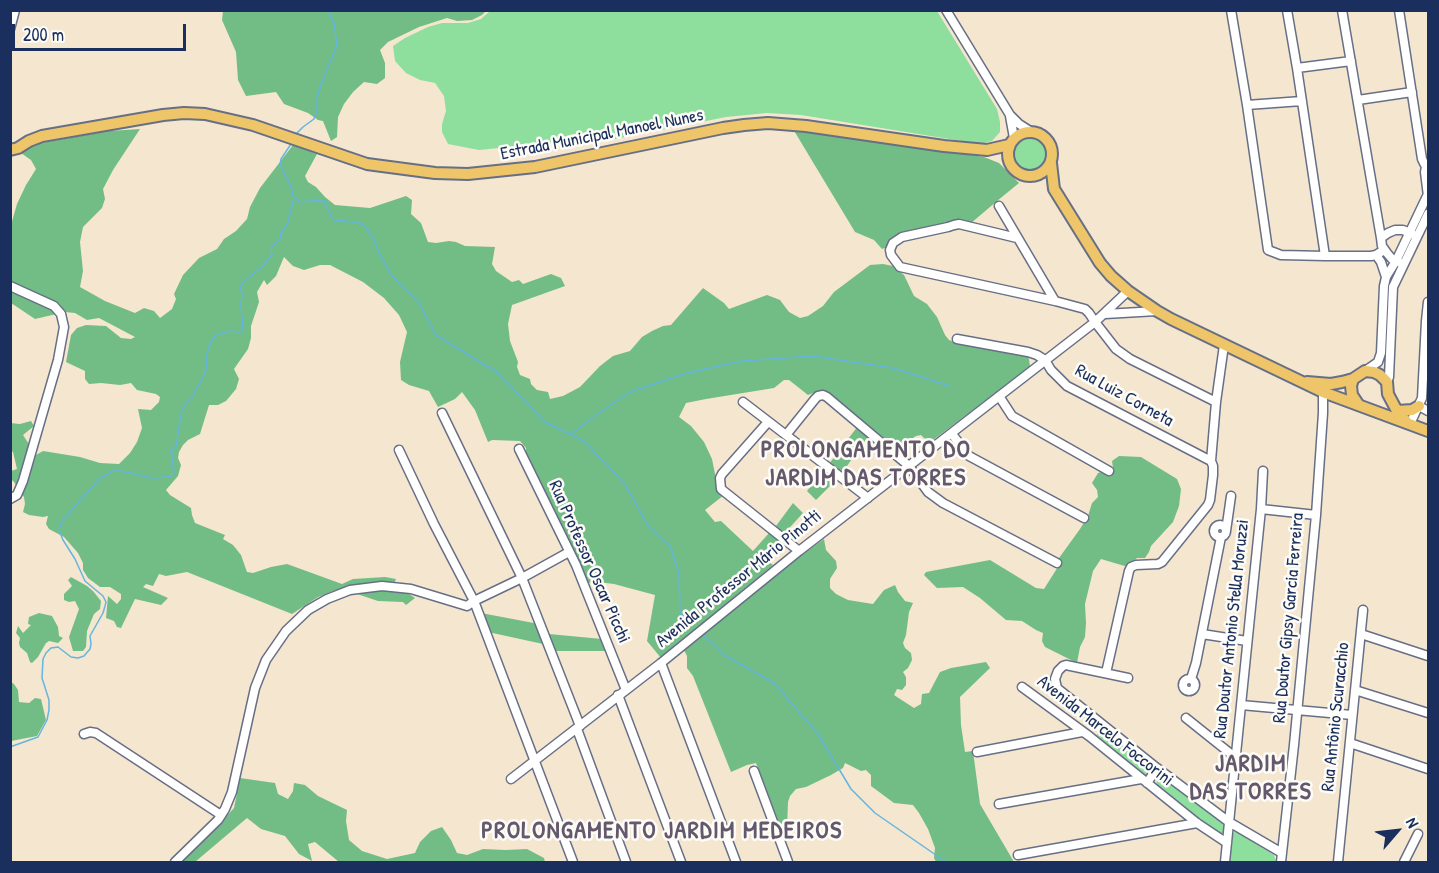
<!DOCTYPE html>
<meta charset="utf-8">
<style>
body{margin:0}
#map{position:relative;width:1439px;height:873px;overflow:hidden;background:#f5e6cf;font-family:"Patrick Hand",sans-serif}
canvas{display:block}
.frame{position:absolute;inset:0;border:12px solid #1b2f5e;pointer-events:none}
.north{position:absolute;left:1367px;top:801px;width:60px;height:60px;-webkit-text-stroke:4px #fdfcf7;paint-order:stroke;rotate:62deg;font-size:16px;font-weight:700;line-height:24px;text-align:center;color:#1b2f5e}
.north::after{content:'';display:block;margin:auto;width:21px;height:27px;background:#1b2f5e;clip-path:polygon(50% 0,100% 100%,50% 72%,0 100%)}
.scale{position:absolute;left:12px;top:24px;width:174px;height:27px;box-sizing:border-box;border:3px solid #1b2f5e;border-top:0;padding-left:8px;font-size:18px;line-height:21px;white-space:nowrap;color:#1b2f5e;-webkit-text-stroke:4px #fdfcf7;paint-order:stroke}
</style>
<div id="map">
<canvas width="1439" height="873"></canvas>
<div class="frame"></div>
<div class="north">N</div>
<div class="scale">200 m</div>
</div>
<script>
const ctx = document.querySelector('canvas').getContext('2d');
ctx.lineJoin = 'round';
function paint(path, color) { ctx.fillStyle = color; ctx.fill(path, 'evenodd'); }
const toPath = rows => new Path2D(rows.map(r => 'M' + r).join(''));
function trace(path, color, width, dash) { ctx.strokeStyle = color; ctx.lineWidth = width; ctx.lineCap = dash ? 'butt' : 'round'; ctx.setLineDash(dash || []); ctx.stroke(path); }
function write(font, color, halo, rows, align = 'center') {
  ctx.font = font + ' "Patrick Hand",sans-serif'; ctx.lineWidth = 5; ctx.setLineDash([]); ctx.textBaseline = 'middle'; ctx.strokeStyle = halo; ctx.fillStyle = color; for (const [text, x, y, turn = 0] of rows) {
    ctx.save(); ctx.translate(x, y); ctx.rotate((+turn || 0) * Math.PI / 180); ctx.textAlign = isNaN(turn) ? turn : align; if (halo) ctx.strokeText(text, 0, 0); ctx.fillText(text, 0, 0); ctx.restore();
  }
}
paint(toPath([
 [490,11,937,11,997,109,1000,122,1000,132,992,141,980,144,801,115,767,113,726,117,575,147,559,142,479,150,448,144,442,132,442,124,446,111,444,96,435,83,420,80,406,73,395,61,393,46,405,38,428,27,442,23,468,23,481,19],
 '1012 154a18 18 0 1 1 36 0a18 18 0 1 1-36 0Z',
 [1102,730,1104,731,1151,768,1151,770,1148,775,1142,775,1096,738,1097,734],
 [1160,777,1164,778,1223,823,1225,829,1223,835,1218,835,1156,786,1157,780],
 [1236,831,1274,855,1276,862,1230,862,1232,834]
]), '#8ede9e');
paint(toPath([
 [223,11,223,10,486,11,482,15,472,20,457,21,447,18,419,27,388,42,380,50,385,63,385,78,377,84,364,82,353,92,344,104,338,117,337,137,331,141,323,121,318,120,308,113,284,104,276,92,246,96,238,80,236,52,222,20],
 [140,129,113,170,103,189,105,199,102,208,83,227,80,242,83,271,80,287,105,301,135,313,144,308,154,311,160,318,172,309,176,299,174,294,183,275,199,258,217,249,224,239,236,231,247,219,250,207,260,188,293,145,317,154,305,176,308,182,316,187,325,197,335,205,370,208,406,196,412,200,411,214,421,223,428,242,436,243,449,241,456,242,465,246,495,247,492,264,496,271,512,282,519,280,523,284,551,274,561,278,565,286,512,305,508,324,510,341,518,362,517,367,520,375,530,379,531,384,537,390,548,392,550,399,563,396,580,387,600,366,613,356,630,351,642,337,652,331,663,326,671,325,703,288,724,303,729,309,767,295,780,300,789,312,800,318,808,316,823,306,834,292,870,265,883,264,893,266,904,275,914,296,927,304,937,317,945,335,949,340,954,342,1018,352,1026,355,1029,359,1030,367,929,443,921,435,916,436,913,438,912,442,902,452,828,394,822,392,816,392,808,395,789,380,784,380,774,388,706,399,686,403,679,417,691,426,704,442,712,459,718,489,724,495,705,510,715,522,721,521,753,551,769,533,780,542,764,558,773,565,661,658,647,641,655,595,614,584,598,582,586,583,526,453,526,448,520,441,492,440,488,442,475,410,462,392,455,399,438,407,429,391,409,385,401,380,400,362,407,332,399,315,384,298,363,282,330,265,320,265,304,270,293,266,284,257,276,276,267,285,264,280,257,292,259,302,251,326,251,338,248,349,234,369,239,379,236,389,226,401,218,405,209,405,200,434,188,440,183,445,179,452,178,458,181,465,178,476,166,490,170,495,191,508,192,515,195,523,225,535,223,539,233,545,241,555,247,572,253,573,271,567,287,564,342,584,353,579,385,577,396,579,394,584,415,598,406,605,403,602,378,601,360,595,349,588,333,591,318,597,292,614,187,572,166,576,159,574,153,586,146,584,143,587,168,598,161,605,135,599,121,628,117,627,114,621,106,618,108,596,117,604,121,599,121,594,110,587,100,587,88,578,83,570,83,563,78,553,64,537,49,529,46,524,48,516,43,517,29,515,23,512,25,504,24,497,14,482,11,479,11,471,17,469,13,452,11,451,10,423,20,424,31,421,34,426,23,435,36,455,43,451,80,457,100,463,119,464,130,453,137,442,142,428,138,409,151,410,159,402,160,397,156,394,137,390,131,383,120,385,101,383,89,384,85,379,85,371,66,362,71,335,77,328,86,325,106,326,121,338,131,339,135,337,99,318,87,320,75,313,65,312,35,319,11,303,11,225,17,204,26,185,36,169,31,160,21,153,36,144,109,131],
 [793,129,984,157,999,163,1019,183,997,201,970,224,895,237,889,242,887,247,882,249,874,240,855,232],
 [858,426,869,435,842,473,829,464],
 [1119,456,1141,457,1177,479,1181,489,1179,506,1173,522,1151,546,1149,552,1145,558,1137,558,1128,567,1101,559,1093,571,1085,604,1086,623,1085,637,1080,647,1077,663,1045,647,1042,641,1043,633,1036,630,1022,621,1006,620,980,598,963,587,937,588,924,575,926,572,990,560,1036,588,1044,589,1061,562,1059,558,1080,529,1088,516,1092,503,1098,497,1097,490,1092,483,1098,473,1104,471,1111,474,1113,468,1112,461],
 [825,468,837,479,816,500,807,491],
 [793,503,803,513,782,536,773,530],
 [824,539,826,550,836,561,837,568,830,579,830,588,836,594,848,600,873,604,884,590,895,585,898,592,905,601,913,603,909,612,906,635,903,643,905,648,911,653,912,660,908,668,903,672,906,677,906,685,902,690,897,689,894,695,914,708,921,704,922,694,929,693,940,672,951,668,986,662,990,668,960,697,961,725,965,752,973,751,980,804,1014,862,936,862,934,858,935,848,928,829,919,813,913,805,894,803,871,786,871,775,866,770,861,771,845,763,843,768,831,775,806,787,796,789,790,796,788,802,787,828,781,828,756,763,747,765,731,772,693,676,687,668,687,656,684,650,785,567],
 [71,577,87,586,93,591,101,601,100,609,94,614,87,631,86,647,83,651,73,651,69,637,79,609,75,601,69,602,64,600,64,594,72,586,68,580],
 [39,613,52,616,58,627,59,636,63,638,58,643,49,641,46,643,38,657,32,663,30,662,27,653,20,647,19,643,20,638,16,633,18,626,23,633,31,625,28,624,29,617],
 [481,613,539,624,549,634,602,639,607,651,554,651,543,644,488,632],
 [11,682,14,684,18,690,19,702,29,703,35,698,41,699,46,720,37,736,11,741],
 [240,778,275,783,278,794,288,799,293,791,294,783,305,785,318,796,347,810,346,821,349,840,362,851,387,859,415,853,420,842,431,831,442,827,451,840,457,853,467,855,483,849,506,850,527,849,544,858,545,862,339,862,315,842,308,844,312,861,299,854,285,836,261,829,247,818,195,862,179,862,211,833,234,808]
]), '#72bd85');
trace(toPath([
 [296,134,303,127,314,119,317,110,317,99,320,87,337,45,334,23,330,16,330,10],
 [295,198,301,202,318,200,324,201,332,218,336,221,343,220,351,222,357,222,362,224,367,229,373,238,379,253,392,276,417,300,436,335,498,373,545,422,584,441,624,483,649,527,670,546,679,574,680,613,693,625],
 [571,434,596,415,630,392,687,373,742,361,813,356,893,368,950,386],
 [703,635,726,656,774,683,818,734,851,789,875,813,946,862],
 [10,747,38,737,47,720,49,710,49,700,42,678,43,659,46,653,51,648,58,647,71,657,78,658,84,656,90,649,91,644,90,636,103,613,105,606,106,602,103,596,85,581,75,559,63,540,59,530,62,521,100,478,113,471,121,471,152,478,168,477,173,475,174,471,172,461,174,457,170,452,176,446,182,409,192,397,203,377,207,366,206,357,210,343,215,336,222,333,229,331,241,332,243,329,241,306,242,293,240,288,244,281,263,266,272,254,271,248,280,239,281,233,287,225,294,198,290,184,280,165,281,159,291,144]
]), '#64b5df', 1.5);
const minor = toPath([
 [946,10,1010,115,1019,124,1030,131],
 [1231,10,1247,105,1268,250,1281,255,1325,256,1371,256,1376,255,1384,250],
 [1287,10,1297,68,1325,256],
 [1342,10,1381,238],
 [1399,10,1422,159,1426,167,1425,172,1428,196],
 [10,29,15,10],
 [1297,68,1351,61],
 [1358,100,1412,92],
 [1247,105,1302,101],
 [1010,116,1014,138],
 [999,206,1055,301],
 [1017,238,959,224,954,225,948,227,902,237,893,243,890,250,891,255,900,267,1055,301,1085,309,1089,313,1095,322,1116,349,1130,359,1216,402],
 [1376,255,1381,262,1386,277],
 [1401,263,1392,259,1387,253,1382,246,1381,238,1388,233,1395,230,1403,230,1412,234],
 [10,286,54,306,61,314,64,327,58,360,23,481,17,495,10,499],
 [1105,314,1157,311],
 [957,339,1028,352,1037,355,1045,360,1051,370,1067,386,1211,461],
 [1365,371,1378,362,1381,353,1384,286,1386,277,1396,261,1428,194],
 [1387,382,1389,377,1393,287,1428,214],
 [999,396,1012,416,1109,471],
 [743,402,868,498],
 [1419,406,1428,411],
 [442,413,522,578,580,726],
 [768,422,722,474,720,478,721,489,799,551],
 [1410,424,1422,398,1426,321,1428,302],
 [952,434,969,456,1084,518],
 [786,435,815,399,818,396,823,395,827,397,909,466,928,492,943,503,1057,563],
 [519,449,576,565,626,690],
 [399,450,434,524,474,601,573,862],
 [1261,509,1316,515],
 '1214 531a6 6 0 1 1 12 0a6 6 0 1 1-12 0Z',
 [1226,531,1231,496],
 [1202,634,1247,641],
 [1361,634,1428,656],
 [661,663,736,862],
 [1106,673,1129,571,1131,567,1136,565,1158,564,1162,562,1208,505,1210,500,1213,475,1213,466,1211,461,1216,402,1224,345],
 [1128,678,1066,665,1063,666,1058,671,1055,679,1057,688,1157,768,1229,822,1282,853],
 '1183 685a6 6 0 1 1 12 0a6 6 0 1 1-12 0Z',
 [1191,679,1196,663,1221,537],
 [1022,687,1089,736,1197,823,1227,843],
 [1355,690,1428,713],
 [618,695,681,862],
 [1241,705,1352,715],
 [1186,718,1236,758],
 [577,729,626,862],
 [84,734,90,732,96,733,221,815],
 [1350,743,1428,769],
 [977,752,1082,732],
 [754,771,788,862],
 [511,779,661,663,799,551,1095,322,1128,291],
 [1147,783,1157,768],
 [999,804,1141,779],
 [1018,855,1197,823],
 [175,862,218,820,225,809,232,792,255,688,266,660,286,631,308,610,327,599,350,590,382,586,411,589,467,606,474,601,522,578,569,552],
 [1225,862,1261,509,1263,471],
 [1281,862,1294,745,1316,515,1323,413,1323,392],
 [1338,862,1363,610],
 [1404,862,1418,834]
]);
const major = toPath([
 '1008 154a22 22 0 1 1 44 0a22 22 0 1 1-44 0Z',
 [10,150,18,148,29,141,42,136,163,115,184,113,205,114,253,125,367,164,435,173,468,174,535,167,723,128,744,125,768,123,806,126,944,146,987,150,1009,145],
 [1051,163,1054,189,1072,218,1100,263,1111,276,1128,291,1157,311,1171,319,1323,392,1428,431],
 [1353,379,1351,386,1352,395,1358,404],
 [1307,382,1331,384,1342,382,1353,379,1365,371,1374,372,1380,375,1387,382,1388,394,1397,411,1406,421],
 [1397,411,1412,410,1419,406]
]);
trace(minor, '#676f86', 11);
trace(major, '#676f86', 14);
trace(minor, '#fff', 8);
trace(major, '#eec569', 10);
write('18px', '#1b2f5e', '#fdfcf7', [
 ["Estrada Municipal Manoel Nunes",602,135,-11],
 ["Rua Luiz Corneta",1124,396,29],
 ["Rua Professor Oscar Picchi",589,562,66],
 ["Avenida Professor Mário Pinotti",739,579,-39],
 ["Rua Doutor Gipsy Garcia Ferreira",1289,618,-85],
 ["Rua Doutor Antonio Stella Moruzzi",1232,629,-84],
 ["Rua Antônio Scuracchio",1336,717,-84],
 ["Avenida Marcelo Foccorini",1105,731,38]
]);
ctx.letterSpacing = '1.5px';
write('bold 24px', '#64586c', '#fdfcf7', [
 ["PROLONGAMENTO DO",866,451],
 ["JARDIM DAS TORRES",866,479],
 ["JARDIM",1251,765],
 ["DAS TORRES",1251,793],
 ["PROLONGAMENTO JARDIM MEDEIROS",662,832]
]);
ctx.letterSpacing = '0px';
</script>
